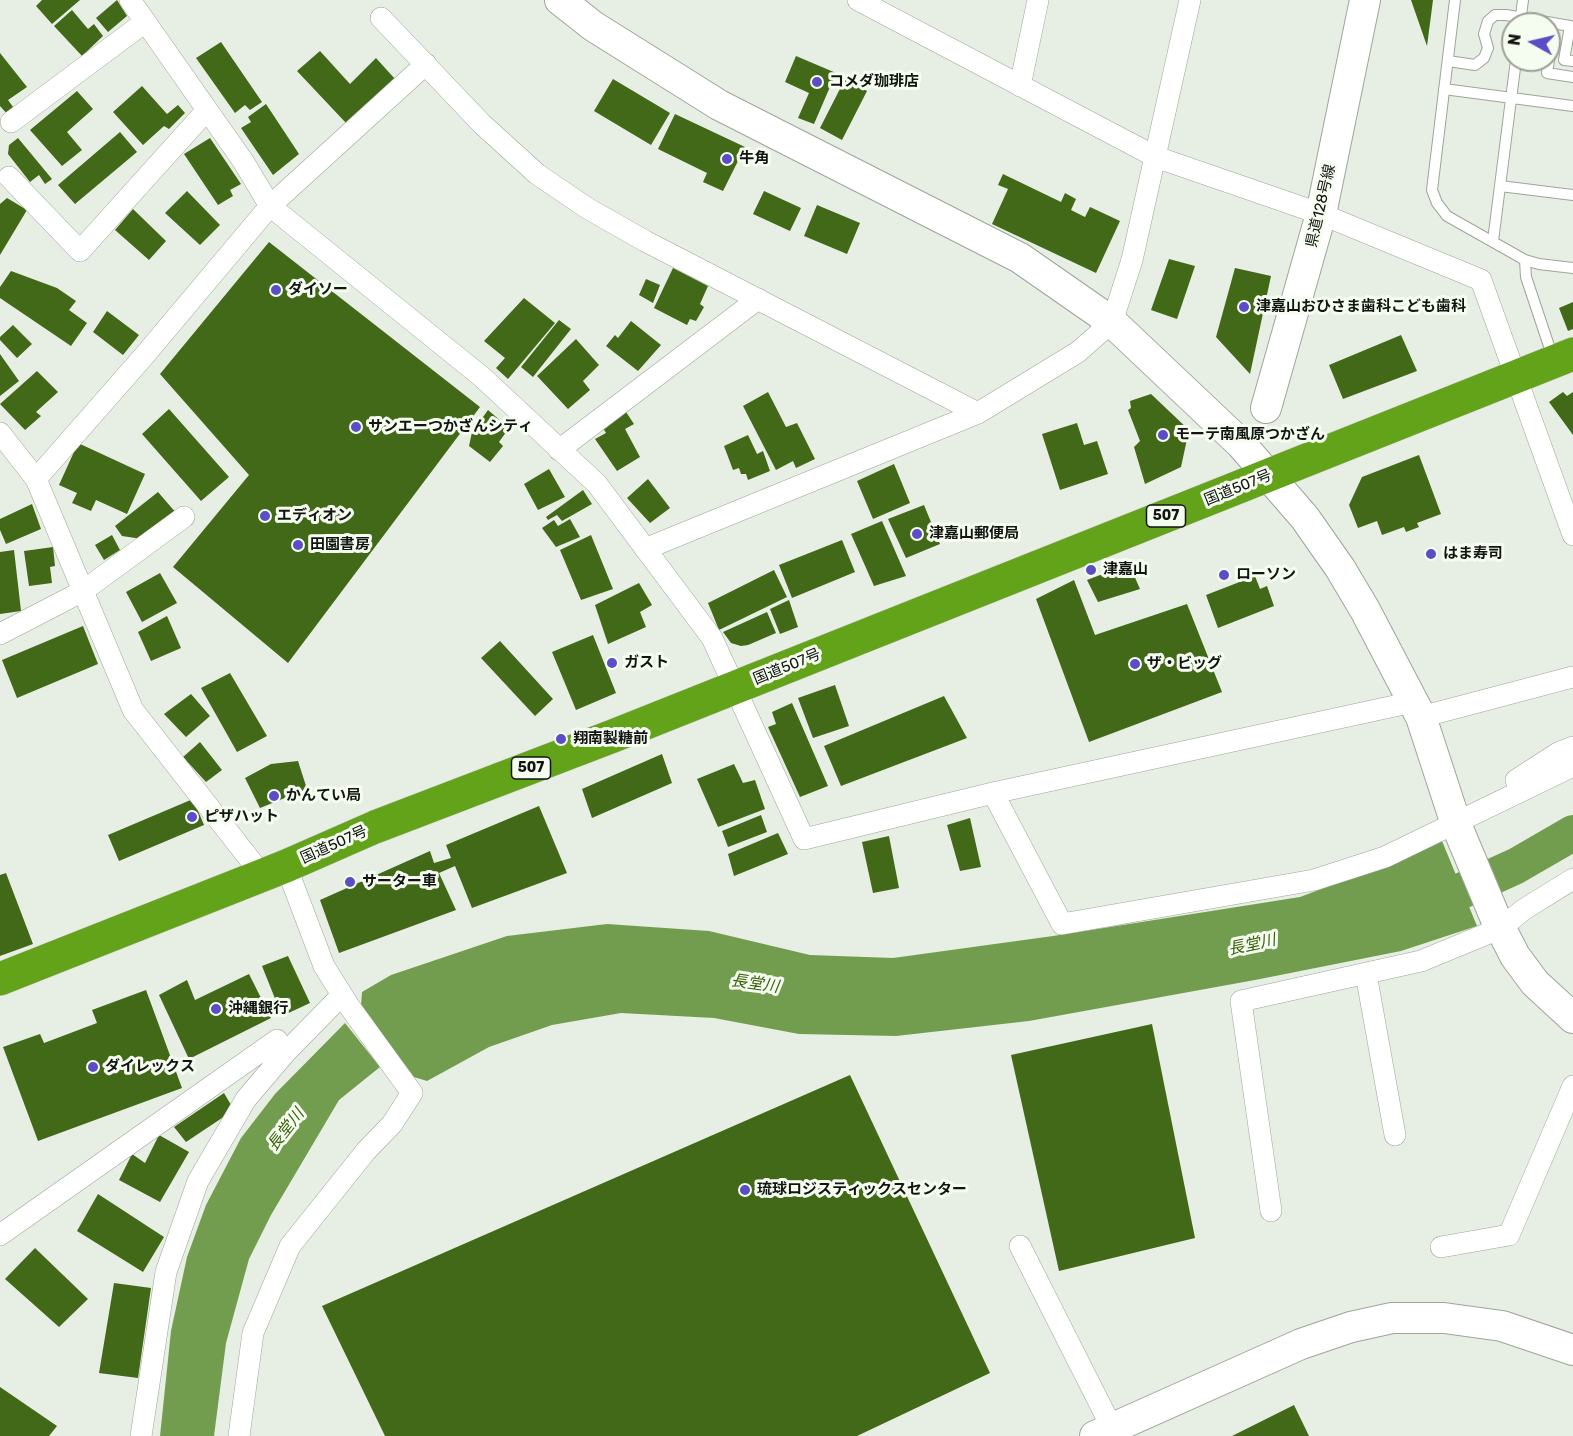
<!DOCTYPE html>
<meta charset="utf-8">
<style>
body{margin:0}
#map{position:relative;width:1573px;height:1436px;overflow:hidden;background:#e7eee3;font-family:Rubik,sans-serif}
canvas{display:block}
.north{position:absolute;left:1501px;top:12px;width:60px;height:60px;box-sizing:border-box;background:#f5fcf0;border:2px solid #9a9f96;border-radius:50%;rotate:278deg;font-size:16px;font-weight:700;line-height:24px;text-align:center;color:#111410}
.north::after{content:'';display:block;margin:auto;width:21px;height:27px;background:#5a4dc5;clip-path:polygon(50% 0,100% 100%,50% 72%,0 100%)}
</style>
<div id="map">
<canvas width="1573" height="1436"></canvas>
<div class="north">N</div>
</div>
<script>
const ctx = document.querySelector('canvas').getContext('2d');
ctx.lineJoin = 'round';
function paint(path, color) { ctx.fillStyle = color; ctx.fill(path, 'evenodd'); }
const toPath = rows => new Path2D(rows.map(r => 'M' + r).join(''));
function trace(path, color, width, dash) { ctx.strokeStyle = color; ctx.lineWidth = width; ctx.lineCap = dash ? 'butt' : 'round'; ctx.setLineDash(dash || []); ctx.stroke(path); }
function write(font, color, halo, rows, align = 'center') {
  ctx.font = font + ' Rubik,"Noto Sans JP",sans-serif'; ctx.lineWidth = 6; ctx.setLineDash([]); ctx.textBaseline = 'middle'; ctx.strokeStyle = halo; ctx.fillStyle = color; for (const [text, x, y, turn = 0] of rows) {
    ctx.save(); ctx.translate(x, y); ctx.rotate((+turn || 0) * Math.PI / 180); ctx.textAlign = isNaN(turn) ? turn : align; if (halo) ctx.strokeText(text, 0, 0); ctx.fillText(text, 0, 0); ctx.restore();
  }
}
paint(toPath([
 [1442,841,1477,926,1401,951,1255,980,1029,1021,896,1036,799,1034,714,1018,621,1013,552,1025,489,1047,427,1081,414,1077,361,1006,362,992,391,975,507,936,607,924,709,931,810,955,893,958,1053,936,1300,897,1399,860],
 [345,1023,380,1067,339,1100,271,1215,249,1259,226,1343,214,1436,160,1436,171,1331,187,1257,206,1205,241,1138,275,1094]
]), '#729d4e');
trace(toPath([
 [1418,909,1426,907,1516,866,1573,833]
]), '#729d4e', 36);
paint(toPath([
 [42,0,80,0,52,24,36,6],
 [117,0,127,16,108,32,96,18],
 [1411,0,1433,0,1427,46],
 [72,10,88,29,94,24,103,36,82,56,54,26],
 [221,42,262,102,250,110,245,105,235,113,196,58],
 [320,51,350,84,376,58,395,79,346,123,297,71],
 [0,53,27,87,8,100,16,111,8,115,0,106],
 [796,56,836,73,814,124,798,118,809,93,785,82],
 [613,79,670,113,651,145,594,111],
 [845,79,867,91,842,140,820,128],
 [142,86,167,114,178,105,185,113,169,129,164,126,143,145,113,112],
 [77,91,93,109,67,132,82,150,62,166,30,130],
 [266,104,299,154,273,175,241,128,251,122,248,117],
 [675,114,745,147,723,191,703,182,707,173,658,149],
 [120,132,137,152,75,204,58,185],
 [18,138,52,179,45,184,39,175,30,182,8,154,9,145],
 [210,138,241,184,230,190,233,196,218,205,184,154],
 [1003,174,1061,202,1065,193,1076,199,1071,210,1085,217,1090,207,1120,221,1096,273,992,224,1008,189,998,185],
 [187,191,220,225,200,245,165,213],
 [764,191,801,208,790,231,753,214],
 [7,198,27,210,0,255,0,204],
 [817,205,860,223,847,254,804,236],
 [133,209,166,241,149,260,115,230],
 [269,242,480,407,288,663,173,567,249,475,160,374],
 [1169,259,1195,266,1177,319,1151,310],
 [673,268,708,286,700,304,704,307,696,321,690,319,687,325,654,308],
 [1235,268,1271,276,1250,374,1216,337],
 [11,271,57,288,76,301,69,310,87,323,71,346,0,298,0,287],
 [646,279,660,285,653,303,639,295],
 [524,298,555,323,508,379,496,368,505,358,484,341],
 [1573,302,1573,329,1568,331,1559,308],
 [107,311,139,335,123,355,93,332],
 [559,320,571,329,533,377,521,367],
 [631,321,661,345,638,371,606,346,615,335,618,338],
 [13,325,32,344,17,358,0,340,0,337],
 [1401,335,1417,371,1343,399,1329,365],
 [576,339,599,365,583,381,590,390,568,409,537,376],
 [0,354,19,381,0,396],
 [37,371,58,392,36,412,41,416,25,430,0,404],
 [768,392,786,427,797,423,815,459,796,468,793,461,776,470,743,406],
 [1563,392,1567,396,1573,392,1573,435,1549,402],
 [1151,394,1189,430,1181,467,1145,484,1134,447,1140,441,1128,410,1131,408,1130,401],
 [622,406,634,424,625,429,640,457,617,471,595,439,606,433,600,423],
 [169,409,229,477,201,501,142,434],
 [488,410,509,428,499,442,503,446,490,462,469,446,474,423,478,424],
 [1077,423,1084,445,1097,441,1108,474,1060,490,1042,434],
 [748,435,757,454,763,451,770,471,748,480,746,474,741,474,739,468,733,470,724,446],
 [78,443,145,474,127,514,96,500,91,511,72,503,77,493,59,485],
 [1419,455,1441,514,1417,523,1419,527,1406,532,1404,527,1382,535,1377,521,1358,528,1349,505,1362,477],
 [894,464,910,503,873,519,857,481],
 [549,469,565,497,538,510,524,484],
 [648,479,670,508,650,523,627,498],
 [583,490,592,504,562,521,557,515,548,520,546,517],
 [158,492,177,514,142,539,122,536,115,526],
 [32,504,41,529,6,544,0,530,0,519],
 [924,505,940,544,906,558,888,519],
 [570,519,580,537,556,547,542,528,554,520,558,526],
 [882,521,906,576,874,586,851,534],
 [112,535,120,550,104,560,95,545],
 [591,535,613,589,581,600,560,550],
 [842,540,855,572,792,598,779,565],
 [53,547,55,566,50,567,52,583,29,586,24,551],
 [14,550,21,611,0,614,0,552],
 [1129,564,1140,589,1098,602,1087,580],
 [774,570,787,597,719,630,708,603],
 [160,573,177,603,142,622,126,592],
 [1255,576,1260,589,1267,586,1274,606,1218,628,1206,595],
 [1074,580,1095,635,1187,604,1222,692,1089,742,1036,599],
 [639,583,652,605,640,612,646,627,608,644,595,605],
 [789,600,798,627,780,634,770,609],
 [767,612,776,633,748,645,741,646,731,643,723,632],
 [167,616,181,648,151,661,138,632],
 [83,626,98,664,17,698,2,660],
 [593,635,616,693,576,710,552,652],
 [500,641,553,699,535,716,481,658],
 [230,673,267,736,237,752,201,688],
 [835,685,849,726,813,738,798,698],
 [191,694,210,716,186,737,164,714],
 [944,696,967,738,841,786,824,746],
 [792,703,828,786,800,797,768,727,776,724,772,712],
 [200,742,222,770,206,782,183,757],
 [662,754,672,783,592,818,582,789],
 [298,761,307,789,260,808,245,778,271,764],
 [734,764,743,783,755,780,765,809,718,827,697,779],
 [193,799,204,825,119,861,108,835],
 [539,806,567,873,472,908,455,866,439,873,456,910,339,953,320,900,430,851,434,863,451,858,446,845],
 [761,815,767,832,728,847,722,831],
 [970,818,981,867,960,871,947,825],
 [778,833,788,854,734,876,728,854],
 [889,836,899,888,873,893,862,842],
 [6,873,33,944,0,956,0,875],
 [288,956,310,1003,282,1016,262,966],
 [249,974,271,1018,189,1059,159,995,187,980,195,1000],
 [146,990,182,1088,38,1141,3,1047,40,1034,44,1043,97,1023,92,1010],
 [1152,1024,1195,1238,1059,1271,1011,1055],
 [850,1075,990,1373,857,1436,385,1436,322,1306],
 [224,1093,234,1110,186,1142,174,1127],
 [159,1135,189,1152,160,1202,119,1180,132,1154,145,1163],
 [98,1194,164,1237,143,1272,77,1231],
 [35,1248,88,1299,59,1327,5,1279],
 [114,1283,151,1288,138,1378,99,1373],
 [0,1387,57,1426,49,1436,0,1436],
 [1294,1405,1309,1436,1232,1436]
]), '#416918');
const lane = toPath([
 [1455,0,1432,190,1437,203,1447,216,1525,260,1539,264,1573,268],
 [1520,24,1523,0],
 [1549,39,1551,40,1549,60],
 [1549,60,1547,73,1573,77],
 [1448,61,1475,65,1484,58,1488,48,1484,34,1488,21,1495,15,1506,15,1570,26,1564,60,1573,61],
 [1444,89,1573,106],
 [1500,186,1573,195],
 [1493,241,1516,60],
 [1525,260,1526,277,1553,358]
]);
const street = toPath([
 [130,0,243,161,270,206,482,377,597,484,712,638,804,839,993,793,1413,702],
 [858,0,1156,157,1321,214,1481,280,1573,535],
 [381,18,482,124,537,174,587,208,645,241,978,413],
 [1020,86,1038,0],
 [11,122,145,22],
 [9,177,80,251,207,110],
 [0,433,36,479,133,710,262,875],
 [559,450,758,299],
 [36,479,144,356,270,206,426,64],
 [645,549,978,413,1078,352,1112,322,1132,260,1190,0],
 [0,634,83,591,184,517],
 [1421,717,1573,677],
 [1516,780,1558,753,1573,747],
 [993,793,1062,924,1314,880,1385,857,1573,766],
 [1366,974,1395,1135],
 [1271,1211,1241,1001,1421,961,1501,928,1523,910,1573,879],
 [0,1235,277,1040],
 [1020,1246,1112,1428],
 [1441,1247,1509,1235,1573,1086],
 [141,1436,166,1272,198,1181,246,1099,286,1052,342,995],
 [239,1436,253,1333,290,1246,366,1151,392,1124,412,1093,349,1006,324,966,286,866]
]);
const secondary = toPath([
 [560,0,593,26,719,105,1020,258,1112,322,1241,444,1305,518,1340,568,1365,610,1421,717,1456,824,1495,917,1515,956,1535,983,1573,1018],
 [1266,408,1321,214,1365,0],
 [1095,1436,1301,1344,1351,1327,1392,1318,1444,1318,1502,1326,1573,1350]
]);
const highway = toPath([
 [0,979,286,866,375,827,613,736,1573,354]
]);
trace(lane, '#9ea59a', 12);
trace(street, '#9ea59a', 22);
trace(secondary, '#9ea59a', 32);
trace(highway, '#cbcbca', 34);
trace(lane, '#fff', 10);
trace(street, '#fff', 21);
trace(secondary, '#fff', 30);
trace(highway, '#63a31a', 33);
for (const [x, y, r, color] of [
 [817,82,6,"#5a4dc5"],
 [727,159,6,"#5a4dc5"],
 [276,290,6,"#5a4dc5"],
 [1244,307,6,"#5a4dc5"],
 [356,427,6,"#5a4dc5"],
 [1163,435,6,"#5a4dc5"],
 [265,516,6,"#5a4dc5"],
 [917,534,6,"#5a4dc5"],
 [298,545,6,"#5a4dc5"],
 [1431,554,6,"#5a4dc5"],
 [1091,570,6,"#5a4dc5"],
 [1224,575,6,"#5a4dc5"],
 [612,663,6,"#5a4dc5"],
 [1135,664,6,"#5a4dc5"],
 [561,739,6,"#5a4dc5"],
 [274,796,6,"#5a4dc5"],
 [192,817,6,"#5a4dc5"],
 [350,882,6,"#5a4dc5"],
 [216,1009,6,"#5a4dc5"],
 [93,1067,6,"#5a4dc5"],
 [745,1190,6,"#5a4dc5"]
]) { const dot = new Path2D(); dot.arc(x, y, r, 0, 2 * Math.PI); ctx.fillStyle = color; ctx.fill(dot); trace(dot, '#f5fcf0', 2); }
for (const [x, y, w] of [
 [1166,516,39],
 [531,768,39]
]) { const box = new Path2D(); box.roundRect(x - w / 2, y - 11, w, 22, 4.5); ctx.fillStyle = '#f5fcf0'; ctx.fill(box); trace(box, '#111410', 1.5); }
write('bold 14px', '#111410', null, [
 ["507",1166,516],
 ["507",531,768]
]);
write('bold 15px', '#111410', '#f5fcf0', [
 ["コメダ珈琲店",829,82],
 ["牛角",739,159],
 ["ダイソー",288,290],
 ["津嘉山おひさま歯科こども歯科",1256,307],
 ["サンエーつかざんシティ",368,427],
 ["モーテ南風原つかざん",1175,435],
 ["エディオン",277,516],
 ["津嘉山郵便局",929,534],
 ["田園書房",310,545],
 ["はま寿司",1443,554],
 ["津嘉山",1103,570],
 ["ローソン",1236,575],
 ["ガスト",624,663],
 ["ザ・ビッグ",1147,664],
 ["翔南製糖前",573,739],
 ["かんてい局",286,796],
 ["ピザハット",204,817],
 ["サーター車",362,882],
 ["沖縄銀行",228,1009],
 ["ダイレックス",105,1067],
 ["琉球ロジスティックスセンター",757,1190]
], 'left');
write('15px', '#111410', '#f5fcf0', [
 ["県道128号線",1321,206,-77],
 ["国道507号",1238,488,-22],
 ["国道507号",787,667,-22],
 ["国道507号",334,845,-24]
]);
write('italic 16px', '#39600a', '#f5fcf0', [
 ["長堂川",1252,945,-12],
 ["長堂川",755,984,8],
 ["長堂川",286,1130,-52]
]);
</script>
